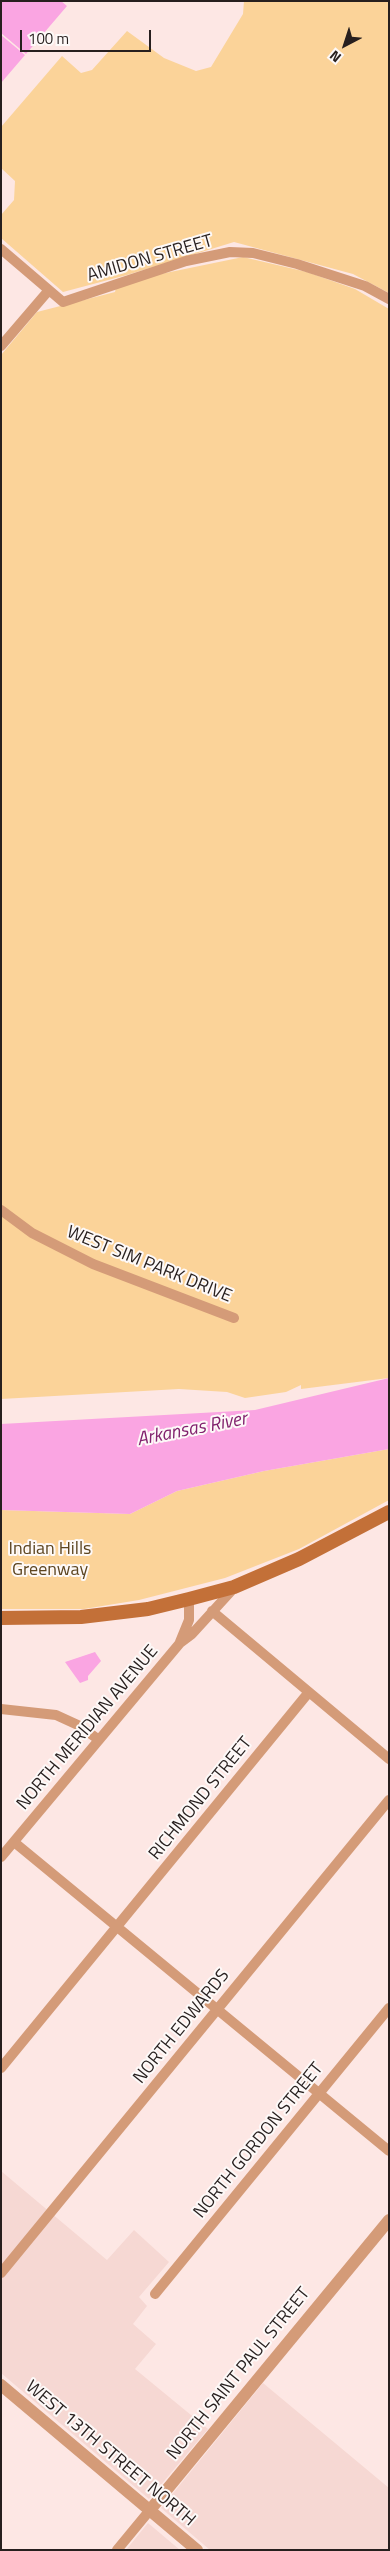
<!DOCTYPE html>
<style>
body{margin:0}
#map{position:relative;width:390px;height:2551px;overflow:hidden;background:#fde7e4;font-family:"Titillium Web",sans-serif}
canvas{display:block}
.frame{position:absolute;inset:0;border:2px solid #271f1e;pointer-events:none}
.north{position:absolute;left:320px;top:20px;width:50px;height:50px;-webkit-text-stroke:4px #fdf9f8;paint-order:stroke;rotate:220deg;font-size:14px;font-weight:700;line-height:20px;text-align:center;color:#271f1e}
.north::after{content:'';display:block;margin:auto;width:18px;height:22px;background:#271f1e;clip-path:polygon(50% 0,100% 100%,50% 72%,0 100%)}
.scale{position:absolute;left:20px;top:30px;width:131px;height:22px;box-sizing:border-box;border:2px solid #271f1e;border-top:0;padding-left:6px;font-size:15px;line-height:18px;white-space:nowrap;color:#271f1e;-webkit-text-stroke:4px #fdf9f8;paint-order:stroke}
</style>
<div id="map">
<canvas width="390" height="2551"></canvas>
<div class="frame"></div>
<div class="north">N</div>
<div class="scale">100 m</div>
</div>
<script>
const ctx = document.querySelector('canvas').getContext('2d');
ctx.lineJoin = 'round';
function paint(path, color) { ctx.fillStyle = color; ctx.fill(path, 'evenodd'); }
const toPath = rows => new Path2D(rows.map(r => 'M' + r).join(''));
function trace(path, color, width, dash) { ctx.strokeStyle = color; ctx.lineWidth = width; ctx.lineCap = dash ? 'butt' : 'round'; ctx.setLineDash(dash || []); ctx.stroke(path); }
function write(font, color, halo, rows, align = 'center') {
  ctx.font = font + ' "Titillium Web",sans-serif'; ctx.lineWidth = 4; ctx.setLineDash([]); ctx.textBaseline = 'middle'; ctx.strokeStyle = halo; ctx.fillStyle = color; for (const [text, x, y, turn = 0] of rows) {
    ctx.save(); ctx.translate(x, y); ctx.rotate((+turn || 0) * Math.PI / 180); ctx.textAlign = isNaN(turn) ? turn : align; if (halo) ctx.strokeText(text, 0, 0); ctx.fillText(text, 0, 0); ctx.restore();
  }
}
paint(toPath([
 [1,2171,107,2260,134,2230,169,2262,139,2297,147,2306,133,2324,156,2344,135,2369,208,2429,149,2499,1,2373],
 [263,2383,389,2488,389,2550,210,2550,161,2508],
 [148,2523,180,2550,126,2550]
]), '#f6d8d3');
paint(toPath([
 [244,1,389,1,389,293,353,274,234,242,127,275,63,292,1,238,1,215,14,200,15,181,1,168,1,127,62,56,81,73,92,70,127,31,164,58,196,71,211,67,243,14],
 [243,257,307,272,355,289,389,309,389,1378,301,1389,301,1385,286,1392,245,1398,227,1392,179,1389,1,1399,1,355,37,312,115,292,117,283],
 [389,1449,389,1500,299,1549,225,1578,139,1600,84,1609,1,1609,1,1510,130,1514,177,1491,264,1471]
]), '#fbd399');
paint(toPath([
 [1,1,61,1,67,6,26,54,1,33],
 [1,35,25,55,1,83],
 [389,1378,389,1449,264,1471,177,1491,130,1514,1,1510,1,1424,255,1410],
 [95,1652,101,1661,88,1676,88,1680,80,1683,65,1662]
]), '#faa5e2');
trace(toPath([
 [1,249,63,302,186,261,230,252,253,253,297,264,365,286,389,299],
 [1,346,49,290],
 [1,1210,32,1233,93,1264,234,1318],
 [212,1611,389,1759],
 [180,1642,189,1620,189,1599],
 [1,1709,56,1715,80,1726,99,1740],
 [14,1842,389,2151],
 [1,1857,180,1643,192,1634,234,1588],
 [1,2068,309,1692],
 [1,2273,389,1800],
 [155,2294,389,2008],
 [117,2550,150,2510]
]), '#d49b78', 10);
trace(toPath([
 [1,2385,197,2550],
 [150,2510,389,2220]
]), '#d49b78', 12);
trace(toPath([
 [1,1618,81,1617,148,1609,189,1599,234,1587,299,1559,389,1512]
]), '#c37038', 14);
write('18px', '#271f1e', '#fdf9f8', [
 ["AMIDON STREET",150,259,-16],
 ["WEST SIM PARK DRIVE",149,1265,22],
 ["NORTH MERIDIAN AVENUE",88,1728,-50],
 ["RICHMOND STREET",201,1799,-51],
 ["NORTH EDWARDS",182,2027,-51],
 ["NORTH GORDON STREET",259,2141,-51],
 ["NORTH SAINT PAUL STREET",239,2374,-51],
 ["WEST 13TH STREET NORTH",110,2454,40]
]);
write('18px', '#5d4520', '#fdf9f8', [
 ["Indian Hills",50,1550],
 ["Greenway",50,1571]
]);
write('italic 19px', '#82226e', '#fdf9f8', [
 ["Arkansas River",192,1430,-11]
]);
</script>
